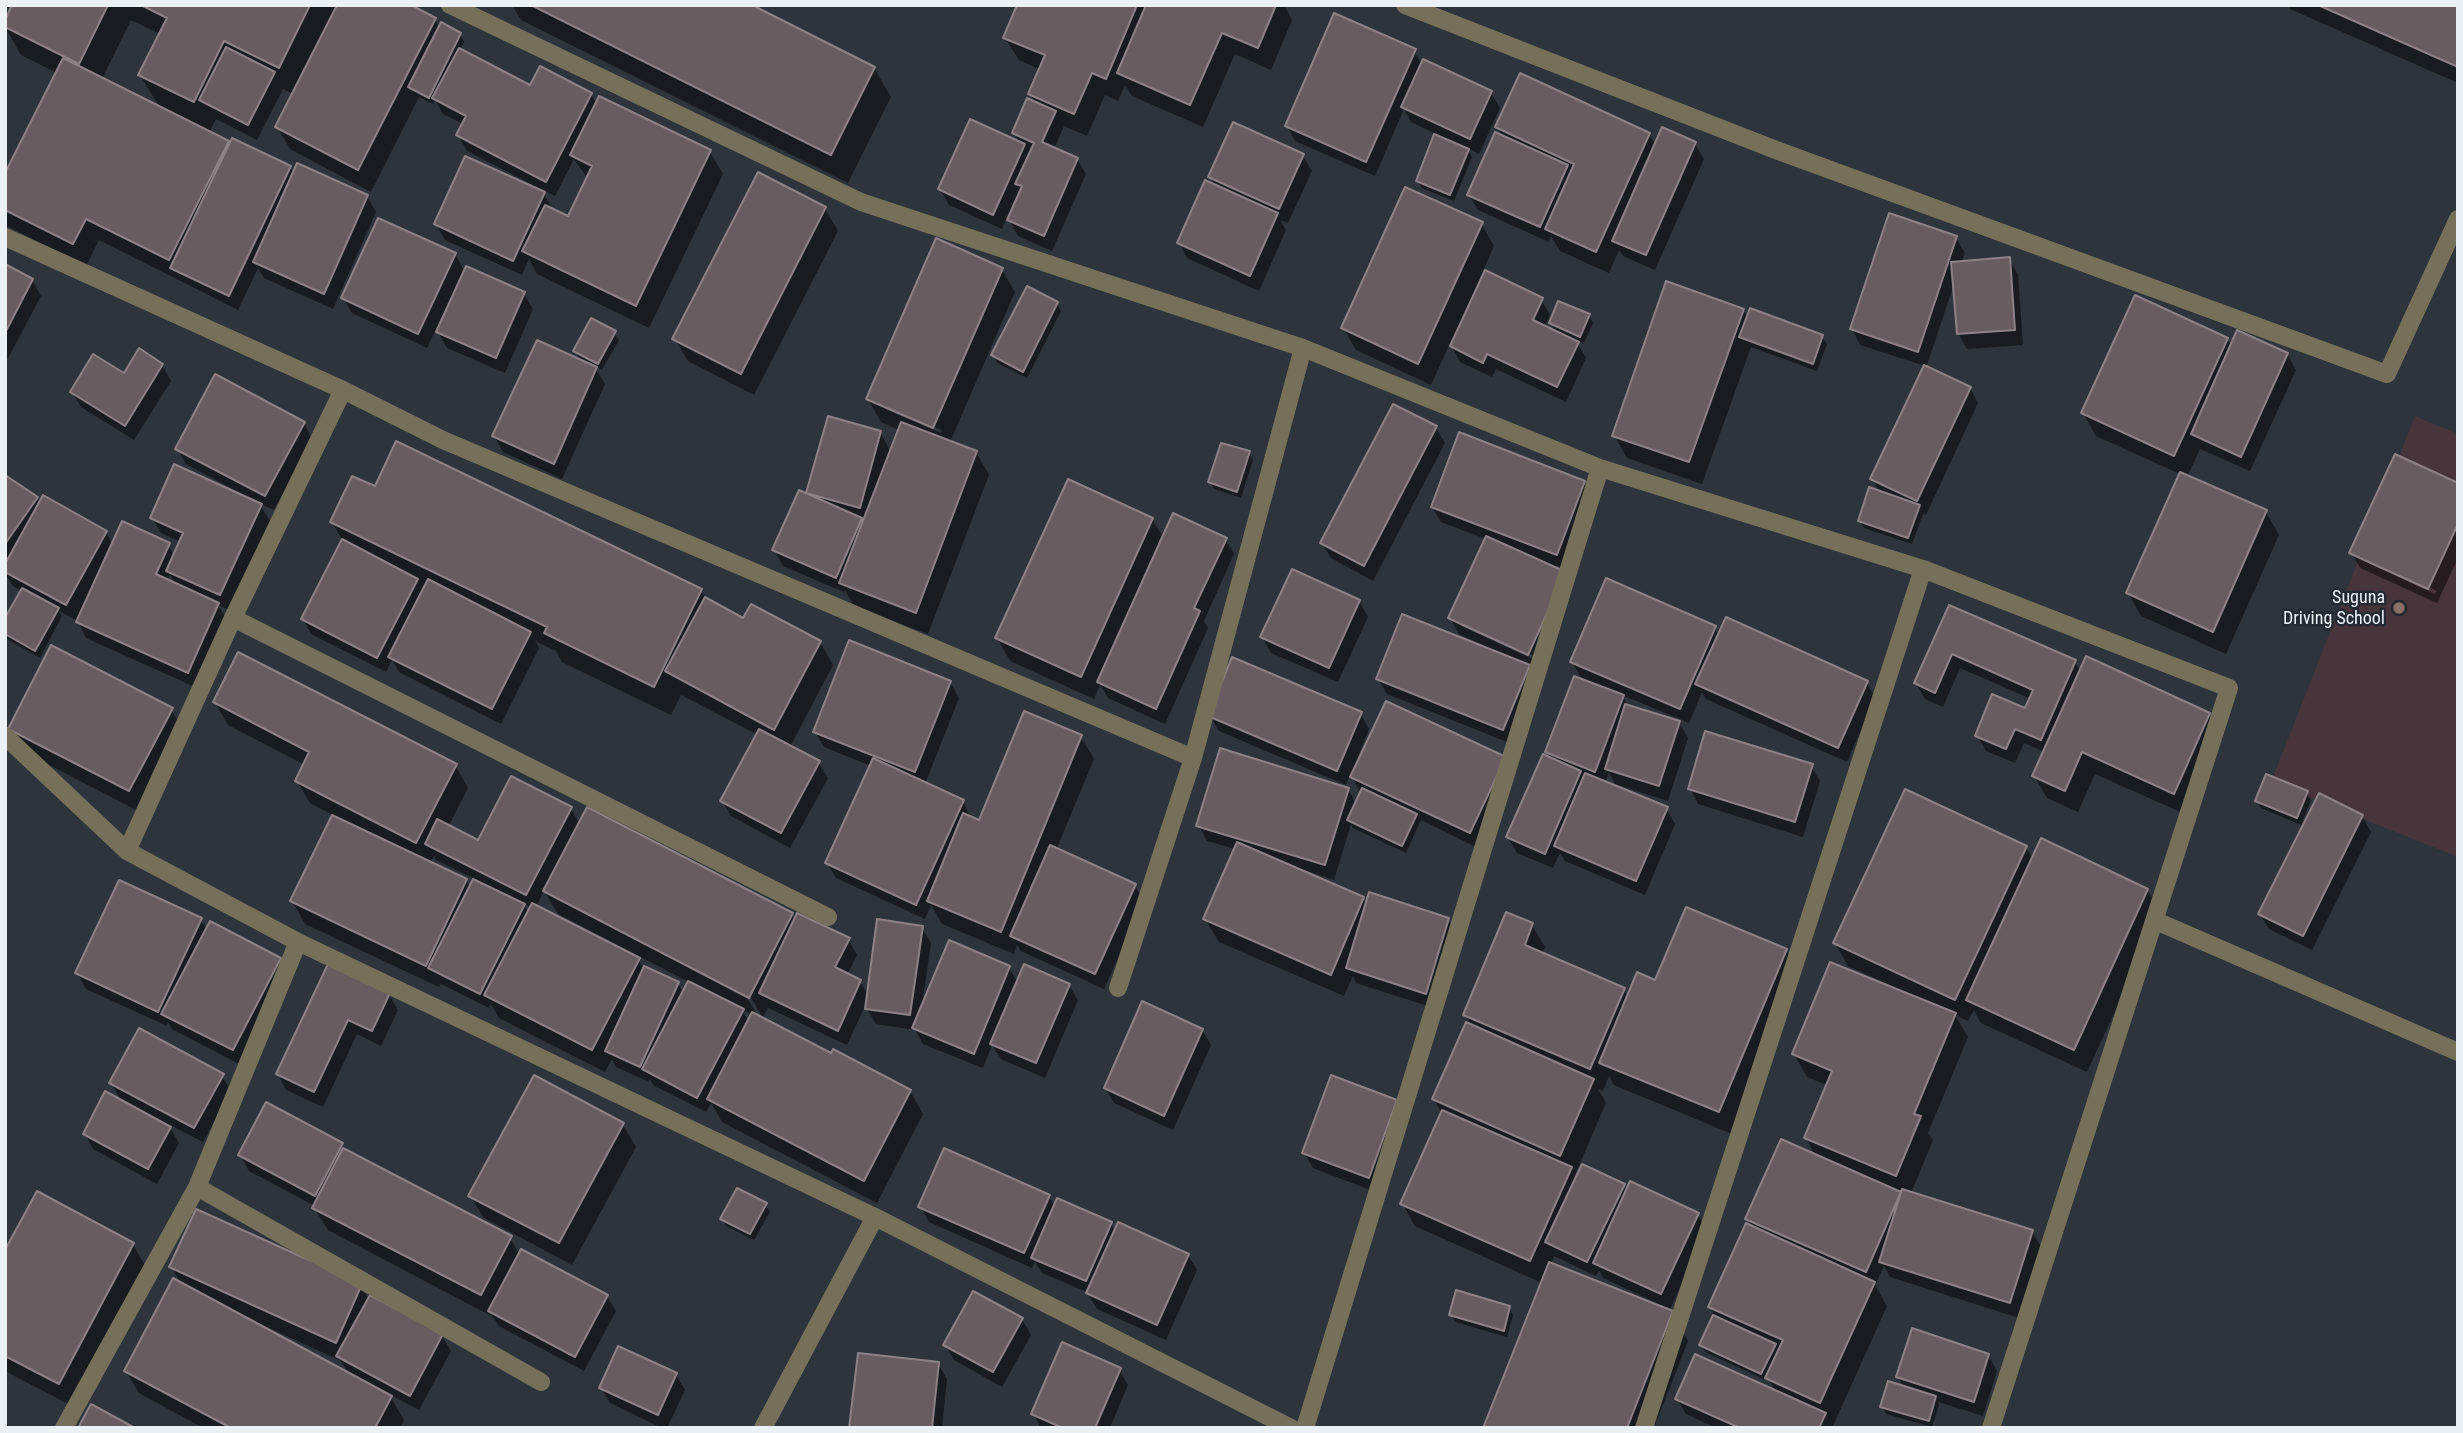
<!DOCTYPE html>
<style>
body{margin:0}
#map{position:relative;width:2463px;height:1433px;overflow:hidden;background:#2d343c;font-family:"Roboto Condensed",sans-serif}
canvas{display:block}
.frame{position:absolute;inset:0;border:7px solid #ecf1f6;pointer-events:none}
</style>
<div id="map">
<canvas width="2463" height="1433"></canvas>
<div class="frame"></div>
</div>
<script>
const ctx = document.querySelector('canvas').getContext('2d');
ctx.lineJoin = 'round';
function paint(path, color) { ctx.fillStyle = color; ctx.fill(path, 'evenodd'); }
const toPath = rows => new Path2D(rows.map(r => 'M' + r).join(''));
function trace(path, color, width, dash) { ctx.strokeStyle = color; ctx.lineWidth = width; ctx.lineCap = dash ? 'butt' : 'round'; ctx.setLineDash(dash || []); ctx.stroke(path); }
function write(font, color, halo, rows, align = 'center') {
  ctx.font = font + ' "Roboto Condensed",sans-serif'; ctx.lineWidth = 5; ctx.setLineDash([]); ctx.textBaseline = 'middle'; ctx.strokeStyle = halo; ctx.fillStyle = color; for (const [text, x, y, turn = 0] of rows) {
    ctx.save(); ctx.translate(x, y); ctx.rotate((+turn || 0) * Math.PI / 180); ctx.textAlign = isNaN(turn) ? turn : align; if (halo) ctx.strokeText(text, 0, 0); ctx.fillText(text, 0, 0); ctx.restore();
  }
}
paint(toPath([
 [2415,416,2458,434,2458,857,2271,782]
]), '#48343b');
paint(toPath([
 [14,5,407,5,435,19,440,28,460,34,464,42,460,50,531,87,591,94,597,105,710,152,723,174,649,328,537,274,529,259,522,275,445,240,436,224,532,188,533,185,467,151,458,135,463,124,443,114,435,100,433,104,419,97,371,192,290,149,277,127,293,94,283,89,257,140,216,119,209,133,228,142,230,146,290,167,294,174,367,196,376,212,333,309,264,278,258,268,238,310,99,240,86,266,5,225,5,177,57,73,21,55,5,27],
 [131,20,160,34,140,75,160,108,102,79],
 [574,159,588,179,569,219,552,209,541,189,555,196],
 [512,5,748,5,874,68,891,97,848,183,521,20],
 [1019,5,1284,5,1292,20,1271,70,1235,54,1203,127,1132,96,1125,85,1118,101,1105,95,1087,136,1064,126,1054,149,1077,159,1086,174,1052,251,1018,236,1007,217,1002,229,949,205,940,189,1020,144,1014,133,1035,103,1030,94,1041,70,1019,60,1005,38],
 [2288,5,2458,5,2458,83,2290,9],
 [1414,51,1422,64,1491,93,1500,108,1479,154,1467,148,1472,157,1454,201,1422,188,1417,180,1436,134,1411,122,1404,109,1375,176,1295,141,1287,126],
 [1497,127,1649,134,1656,146,1695,144,1704,159,1655,270,1623,256,1619,250,1609,273,1560,251,1551,236,1549,242,1478,210,1469,195,1503,138],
 [1303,156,1312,171,1288,223,1280,220,1286,230,1259,291,1187,258,1179,243,1216,187,1210,177],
 [825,209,838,231,754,395,688,361,674,338],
 [1481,223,1494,246,1483,271,1541,299,1550,315,1544,328,1556,333,1551,323,1589,316,1593,323,1584,343,1575,339,1586,358,1566,402,1496,369,1492,377,1460,362,1450,343,1431,385,1356,350,1343,328],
 [1956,238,1965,253,1961,263,2009,259,2018,275,2023,345,1967,349,1958,333,1954,284,1926,368,1970,388,1978,403,1926,515,1923,514,1912,544,1864,528,1860,521,1880,493,1872,479,1925,366,1860,345,1852,329],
 [455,254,465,272,524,294,533,309,505,373,447,348,438,332,447,314,444,312,427,348,352,313,343,298],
 [5,266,32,280,41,296,6,362],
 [1002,270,1015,292,950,442,976,452,989,475,928,634,854,606,845,590,844,592,783,566,774,550,811,498,808,493,880,432,891,452,899,430,881,422,868,399],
 [885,405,942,430,941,433,885,409],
 [1057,304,1061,311,1027,378,997,363,993,355],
 [1743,310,1748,319,1822,337,1827,344,1817,371,1751,347,1702,484,1627,458,1614,435],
 [614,333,619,340,602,370,594,366,605,384,562,479,503,452,494,436,581,362,575,351],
 [2227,339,2232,347,2287,354,2296,370,2250,471,2200,449,2187,477,2266,512,2279,535,2226,654,2141,616,2128,593,2180,474,2096,436,2083,413],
 [162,365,171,381,134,440,81,407,72,392],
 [304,423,312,439,274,510,259,503,270,521,229,610,218,605,227,620,197,688,86,638,78,621,59,611,62,616,40,658,5,638,5,622,22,591,13,586,5,573,5,477,36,498,40,504,106,532,113,545,168,545,174,555,181,542,161,533,152,518,241,496,242,494,186,464,177,448],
 [170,575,176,585,167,581],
 [1436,428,1445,443,1373,581,1331,558,1322,543],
 [1249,453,1253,460,1241,498,1214,489,1210,482],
 [1584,482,1593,498,1566,570,1557,566,1556,569,1564,573,1573,588,1537,669,1528,665,1537,682,1512,744,1387,694,1378,679,1482,648,1483,645,1459,634,1450,618,1486,539,1441,522,1432,507],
 [1461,622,1537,657,1535,660,1461,626],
 [2458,485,2458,558,2437,603,2360,568,2351,552],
 [2362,556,2437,591,2435,594,2362,560],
 [375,488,701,591,706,600,744,620,820,642,833,665,790,747,819,763,828,778,790,848,731,816,722,801,758,735,681,695,671,715,562,662,556,651,535,641,539,648,501,724,399,672,392,660,386,672,311,634,303,619,343,541,332,522],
 [1152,519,1164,539,1225,539,1234,554,1204,621,1208,628,1165,724,1108,698,1100,685,1094,699,1010,661,997,638],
 [1359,601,1368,617,1338,682,1271,653,1262,637],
 [1950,607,2074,661,2081,672,2209,714,2222,737,2187,815,2095,774,2078,812,2047,798,2034,776,2045,752,2024,743,2015,763,1986,751,1977,735,2026,711,2031,699,1960,668,1943,707,1925,699,1916,683],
 [1715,628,1719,636,1867,683,1875,698,1847,762,1706,699,1702,692,1689,723,1622,695,1629,707,1679,723,1688,738,1668,801,1615,784,1609,772,1605,783,1666,808,1675,824,1645,895,1565,861,1560,853,1553,868,1517,853,1508,837,1552,760,1547,752,1583,681,1572,662],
 [950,682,959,698,925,784,963,801,971,819,980,823,1081,737,1094,759,1056,850,1135,886,1144,901,1104,989,1021,951,1017,945,1014,954,942,924,931,905,925,919,836,878,827,863,871,766,824,747,815,732],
 [215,702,455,765,468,788,448,827,479,842,570,808,580,824,792,915,795,920,848,939,857,955,847,975,860,982,869,996,922,928,931,943,922,1006,1009,968,1018,983,1069,985,1078,1000,1045,1078,1001,1059,992,1045,983,1068,923,1044,915,1030,876,1024,865,1006,847,1045,768,1008,762,1019,910,1091,923,1114,877,1203,722,1122,711,1103,706,1112,653,1085,650,1079,649,1082,616,1067,612,1059,605,1072,499,1018,491,1004,489,1008,441,984,439,987,305,924,292,901,333,815,310,803,297,781,305,765,228,725],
 [434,856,436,860,475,879,470,888,466,880,430,863],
 [544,891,558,914,689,982,683,993,678,984,643,968,638,960,536,907],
 [523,903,531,908,528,913],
 [746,989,763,1018,759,1018,743,991],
 [741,1009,753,1015,749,1022],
 [171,709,184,732,142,813,24,752,10,729],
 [1361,714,1369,729,1358,757,1360,759,1504,758,1478,848,1421,820,1406,853,1353,828,1351,824,1334,880,1307,871,1306,874,1363,899,1367,906,1448,920,1457,935,1434,1008,1356,983,1353,976,1344,996,1219,942,1205,919,1235,849,1207,841,1198,825,1348,789,1356,804,1361,793,1350,774,1346,785,1219,731,1210,716],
 [1811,766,1820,781,1803,837,1698,804,1690,788],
 [2307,793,2311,800,2301,825,2261,808,2257,801],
 [2362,816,2371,832,2312,950,2269,929,2260,914],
 [2026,848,2033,859,2147,890,2160,913,2087,1072,1981,1023,1974,1010,1968,1021,1955,1015,1968,1037,1928,1133,1933,1140,1911,1193,2032,1231,2041,1247,2019,1318,1890,1277,1884,1266,1875,1285,1887,1306,1832,1428,1716,1428,1686,1414,1677,1399,1776,1392,1767,1377,1766,1380,1705,1352,1701,1345,1714,1315,1710,1307,1753,1228,1747,1219,1816,1157,1806,1138,1827,1085,1807,1077,1794,1054,1890,985,1848,966,1835,943],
 [200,920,207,930,279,959,288,974,241,1065,172,1029,168,1022,167,1026,86,989,77,973],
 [1532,925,1545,947,1542,954,1624,989,1628,998,1656,982,1786,950,1799,973,1732,1134,1614,1085,1609,1076,1603,1091,1598,1089,1606,1103,1575,1175,1577,1180,1623,1185,1627,1191,1698,1215,1707,1230,1670,1309,1603,1278,1599,1270,1596,1276,1554,1256,1551,1265,1671,1313,1688,1341,1654,1428,1485,1428,1542,1283,1415,1226,1402,1203,1442,1114,1434,1099,1471,1026,1465,1014],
 [328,966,389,995,398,1010,381,1046,357,1034,323,1107,286,1090,278,1074],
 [1202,1030,1211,1045,1173,1130,1114,1103,1105,1088],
 [222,1076,231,1091,203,1142,168,1124,179,1143,157,1184,93,1149,85,1134,122,1102,111,1083],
 [1396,1101,1378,1193,1313,1168,1304,1153],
 [623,1125,636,1147,572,1265,484,1218,470,1195],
 [342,1144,346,1152,510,1238,520,1255,607,1296,616,1311,584,1371,499,1326,493,1317,328,1230,314,1208,315,1206,249,1171,240,1155],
 [1049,1197,1055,1207,1111,1224,1115,1232,1188,1255,1197,1270,1166,1340,1097,1309,1087,1292,1042,1273,1035,1262,1032,1268,929,1222,920,1206],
 [765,1204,770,1212,754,1240,726,1226,722,1219],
 [133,1245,146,1267,72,1406,5,1371,5,1254],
 [171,1267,361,1286,369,1300,442,1336,451,1351,419,1410,389,1394,404,1420,400,1428,203,1428,139,1393,126,1371,182,1285],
 [267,1327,341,1361,349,1374,266,1330],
 [1509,1308,1513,1315,1507,1337,1455,1322,1451,1314],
 [1022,1319,1031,1335,1002,1387,954,1360,945,1345],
 [1988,1355,1997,1371,1983,1416,1938,1402,1939,1405,1932,1427,1886,1414,1882,1406,1905,1389,1898,1377],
 [938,1364,947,1379,942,1428,851,1428],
 [1119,1370,1128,1385,1110,1428,1041,1428,1033,1413],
 [676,1375,685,1390,667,1428,662,1428,610,1403,601,1388]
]), '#0007');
const building = toPath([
 [12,5,108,5,79,64,5,27,5,20,12,5],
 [141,5,310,5,279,68,224,41,194,102,138,75,167,18,141,5],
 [337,5,411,5,436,18,358,170,275,127,337,5],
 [531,5,752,5,875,67,831,155,531,5],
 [1017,5,1137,5,1106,79,1092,73,1074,114,1028,94,1045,55,1003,38,1017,5],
 [1146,5,1276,5,1258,48,1222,33,1190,105,1117,73,1146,5],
 [2318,5,2458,5,2458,67,2318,5],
 [1334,13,1416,49,1366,162,1285,126,1334,13],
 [441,22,461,33,429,98,408,87,441,22],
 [226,47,275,72,248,125,199,100,226,47],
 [459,48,530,85,540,66,592,93,546,182,456,135,466,116,432,98,459,48],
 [63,58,229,141,169,260,86,219,73,244,5,210,5,173,63,58],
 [1423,59,1492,91,1470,139,1401,107,1423,59],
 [1520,73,1650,133,1596,252,1545,229,1574,164,1495,127,1520,73],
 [599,96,711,150,636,306,522,251,545,205,568,216,592,166,570,155,599,96],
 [1027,98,1056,111,1042,142,1078,158,1044,236,1007,220,1022,186,1015,184,1034,143,1012,133,1027,98],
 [970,119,1025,144,993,215,938,189,970,119],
 [1233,122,1304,154,1279,209,1208,177,1233,122],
 [1662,127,1696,142,1646,255,1612,241,1662,127],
 [1495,132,1568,165,1540,227,1467,195,1495,132],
 [1434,134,1469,149,1450,195,1416,181,1434,134],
 [232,138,291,166,229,296,170,268,232,138],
 [465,156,545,192,513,261,434,224,465,156],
 [297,163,368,195,324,294,253,262,297,163],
 [758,172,826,207,741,374,672,339,758,172],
 [1205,180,1278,213,1250,276,1177,243,1205,180],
 [1405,187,1483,222,1418,364,1341,328,1405,187],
 [1889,213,1957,236,1918,352,1850,329,1889,213],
 [378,218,456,253,418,334,341,298,378,218],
 [936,238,1003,268,933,428,866,399,936,238],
 [2010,257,2015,330,1957,334,1951,262,2010,257],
 [5,264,33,279,5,333,5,264],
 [466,266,525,292,496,358,436,332,466,266],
 [1485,270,1543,298,1533,320,1579,342,1557,387,1487,354,1483,363,1450,346,1485,270],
 [1666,281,1744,309,1689,462,1612,436,1666,281],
 [1027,286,1058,302,1023,372,991,355,1027,286],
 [2135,295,2228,338,2174,456,2081,413,2135,295],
 [1558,301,1590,314,1580,337,1549,323,1558,301],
 [1750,308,1823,335,1813,364,1739,337,1750,308],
 [591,318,616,331,598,364,573,351,591,318],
 [2237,330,2288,353,2241,457,2191,434,2237,330],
 [537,340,597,367,554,464,492,436,537,340],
 [139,348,163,364,125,426,70,392,93,354,124,373,139,348],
 [1924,365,1971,387,1917,501,1870,479,1924,365],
 [215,374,305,422,265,496,175,449,215,374],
 [1393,404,1437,426,1364,566,1320,543,1393,404],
 [828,416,881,431,860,508,806,493,828,416],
 [901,422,977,451,916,613,839,583,901,422],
 [1459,432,1585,481,1557,555,1431,507,1459,432],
 [396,441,702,589,654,687,544,633,547,627,330,522,352,476,375,486,396,441],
 [1221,443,1250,451,1237,492,1208,482,1221,443],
 [2395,454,2458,483,2458,524,2428,589,2349,553,2395,454],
 [174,464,262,504,220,595,166,571,183,533,150,518,174,464],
 [2180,472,2267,510,2213,632,2126,593,2180,472],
 [5,475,38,497,5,544,5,475],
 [1068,479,1153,518,1081,677,995,638,1068,479],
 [1869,487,1920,505,1908,538,1858,521,1869,487],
 [799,490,862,518,836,578,772,550,799,490],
 [43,495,107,531,66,605,5,572,5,564,43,495],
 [1173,513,1227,538,1194,608,1200,611,1156,709,1097,682,1173,513],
 [122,521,170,543,156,574,219,603,188,673,76,622,122,521],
 [1486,536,1566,572,1528,655,1448,618,1486,536],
 [342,539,418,579,377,658,301,619,342,539],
 [1292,569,1360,600,1329,668,1260,637,1292,569],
 [1606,578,1716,626,1680,709,1570,662,1606,578],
 [428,579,531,632,492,709,388,657,428,579],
 [22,588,59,608,35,651,5,634,5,618,22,588],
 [705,597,743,618,751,604,821,641,774,730,665,671,705,597],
 [1949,605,2076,660,2041,740,2015,729,2006,749,1975,736,1992,694,2025,708,2033,690,1952,654,1935,693,1914,683,1949,605],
 [1402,614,1530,665,1503,730,1376,679,1402,614],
 [1726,617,1868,681,1838,748,1695,684,1726,617],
 [849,640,951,681,915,772,813,732,849,640],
 [51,645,173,708,129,791,8,729,51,645],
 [238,652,457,764,416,843,295,781,309,752,213,702,238,652],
 [2086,656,2210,713,2174,794,2082,752,2065,791,2032,776,2086,656],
 [1232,657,1362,712,1337,771,1208,716,1232,657],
 [1574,676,1624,695,1595,772,1545,752,1574,676],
 [1386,701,1506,757,1470,833,1350,777,1386,701],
 [1625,704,1680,721,1659,786,1605,769,1625,704],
 [1024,711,1082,735,1001,932,927,901,963,813,979,820,1024,711],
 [759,729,820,761,781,833,720,801,759,729],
 [1705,731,1813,764,1795,822,1688,789,1705,731],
 [1220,748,1349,788,1325,865,1196,826,1220,748],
 [1543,754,1581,771,1545,854,1506,837,1543,754],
 [873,758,964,800,916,905,825,863,873,758],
 [1585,773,1668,807,1636,881,1554,846,1585,773],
 [2266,774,2308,791,2297,818,2255,801,2266,774],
 [511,776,572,807,526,895,425,844,437,819,478,840,511,776],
 [1362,788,1417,814,1402,846,1347,820,1362,788],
 [1905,789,2027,846,1955,1000,1833,943,1905,789],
 [2319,793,2363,815,2303,936,2258,914,2319,793],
 [587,807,793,913,749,998,543,891,587,807],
 [332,815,467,879,426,966,290,901,332,815],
 [2041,838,2148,889,2074,1050,1966,1000,2041,838],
 [1237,842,1364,897,1331,975,1203,919,1237,842],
 [1050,845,1136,884,1095,974,1010,936,1050,845],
 [473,879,525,904,480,994,428,968,473,879],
 [119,880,202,918,158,1012,75,973,119,880],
 [1369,892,1449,918,1426,994,1346,968,1369,892],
 [532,903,640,958,592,1050,484,995,532,903],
 [1686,907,1787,949,1719,1112,1599,1063,1637,972,1655,980,1686,907],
 [1506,912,1533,923,1525,945,1625,988,1590,1069,1463,1015,1506,912],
 [797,913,850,938,835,967,861,980,838,1031,759,993,797,913],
 [877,919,923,926,910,1015,865,1009,877,919],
 [210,921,281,958,233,1050,161,1014,210,921],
 [949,940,1010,966,974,1054,912,1028,949,940],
 [1830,962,1956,1013,1914,1114,1921,1116,1896,1176,1804,1138,1832,1071,1792,1054,1830,962],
 [328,964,390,993,372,1031,348,1020,314,1092,276,1074,328,964],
 [1024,964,1070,984,1036,1063,990,1044,1024,964],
 [644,966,679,982,640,1067,605,1051,644,966],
 [688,981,744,1009,697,1098,642,1069,688,981],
 [1142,1001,1203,1029,1164,1116,1104,1088,1142,1001],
 [752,1012,831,1053,833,1049,911,1090,864,1181,707,1099,752,1012],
 [1466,1022,1594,1079,1560,1156,1432,1099,1466,1022],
 [139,1028,224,1074,194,1128,109,1083,139,1028],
 [534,1075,624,1123,559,1243,468,1196,534,1075],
 [1331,1075,1397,1100,1369,1178,1302,1153,1331,1075],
 [105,1091,171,1127,148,1169,83,1134,105,1091],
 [266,1102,343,1143,315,1196,238,1155,266,1102],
 [1442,1110,1572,1167,1530,1261,1400,1204,1442,1110],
 [1781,1139,1901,1192,1866,1272,1745,1219,1781,1139],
 [343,1148,512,1236,481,1295,312,1208,343,1148],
 [944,1148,1050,1195,1024,1253,918,1207,944,1148],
 [1582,1164,1625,1184,1587,1262,1545,1242,1582,1164],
 [1630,1181,1699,1213,1661,1294,1593,1263,1630,1181],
 [737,1188,767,1203,750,1234,720,1219,737,1188],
 [1902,1189,2033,1230,2010,1303,1879,1262,1902,1189],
 [37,1191,134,1243,59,1384,5,1356,5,1250,37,1191],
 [1057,1198,1112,1222,1086,1281,1031,1258,1057,1198],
 [196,1209,362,1284,336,1343,169,1267,196,1209],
 [1118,1222,1189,1254,1157,1325,1086,1293,1118,1222],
 [1746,1223,1875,1282,1820,1403,1765,1378,1783,1340,1708,1307,1746,1223],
 [521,1249,608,1295,575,1357,488,1311,521,1249],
 [1549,1262,1673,1311,1627,1428,1483,1428,1549,1262],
 [173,1278,392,1396,375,1428,231,1428,124,1371,173,1278],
 [1456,1290,1510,1306,1504,1331,1449,1315,1456,1290],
 [973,1291,1023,1318,993,1372,943,1345,973,1291],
 [370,1295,443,1334,410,1396,336,1356,370,1295],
 [1713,1315,1776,1344,1761,1374,1699,1345,1713,1315],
 [1912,1328,1989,1354,1974,1402,1896,1377,1912,1328],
 [1062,1342,1121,1368,1095,1428,1063,1428,1031,1414,1062,1342],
 [618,1346,677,1373,658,1415,599,1388,618,1346],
 [858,1353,939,1362,932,1428,849,1428,858,1353],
 [1695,1354,1826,1413,1819,1428,1740,1428,1675,1399,1695,1354],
 [1888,1381,1936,1396,1929,1421,1880,1407,1888,1381],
 [91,1404,135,1428,78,1428,91,1404]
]);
paint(building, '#685c61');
trace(building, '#8e8186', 2);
trace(toPath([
 [450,5,861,202,1303,348,1600,468,1923,569,2229,688,1991,1428],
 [1405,5,1776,150,2387,374,2458,219],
 [5,237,343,390,443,440,1193,758,1303,348],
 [343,390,233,618,127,851,298,942,875,1217,1291,1428],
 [233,618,828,917],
 [5,736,127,851],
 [2156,921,2458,1052],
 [1118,988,1193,758],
 [197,1187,541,1382],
 [64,1428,197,1187,298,942],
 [763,1428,875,1217],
 [1305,1428,1600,468],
 [1644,1428,1923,569]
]), '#766f59', 18);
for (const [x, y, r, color] of [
 [2399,608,7,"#8d6e63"]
]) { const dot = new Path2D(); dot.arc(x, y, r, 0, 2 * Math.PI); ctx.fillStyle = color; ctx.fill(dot); trace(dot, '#232a31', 2.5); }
write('18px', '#ecf1f6', '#232a31', [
 ["Suguna",2385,598],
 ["Driving School",2385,619]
], 'right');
</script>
